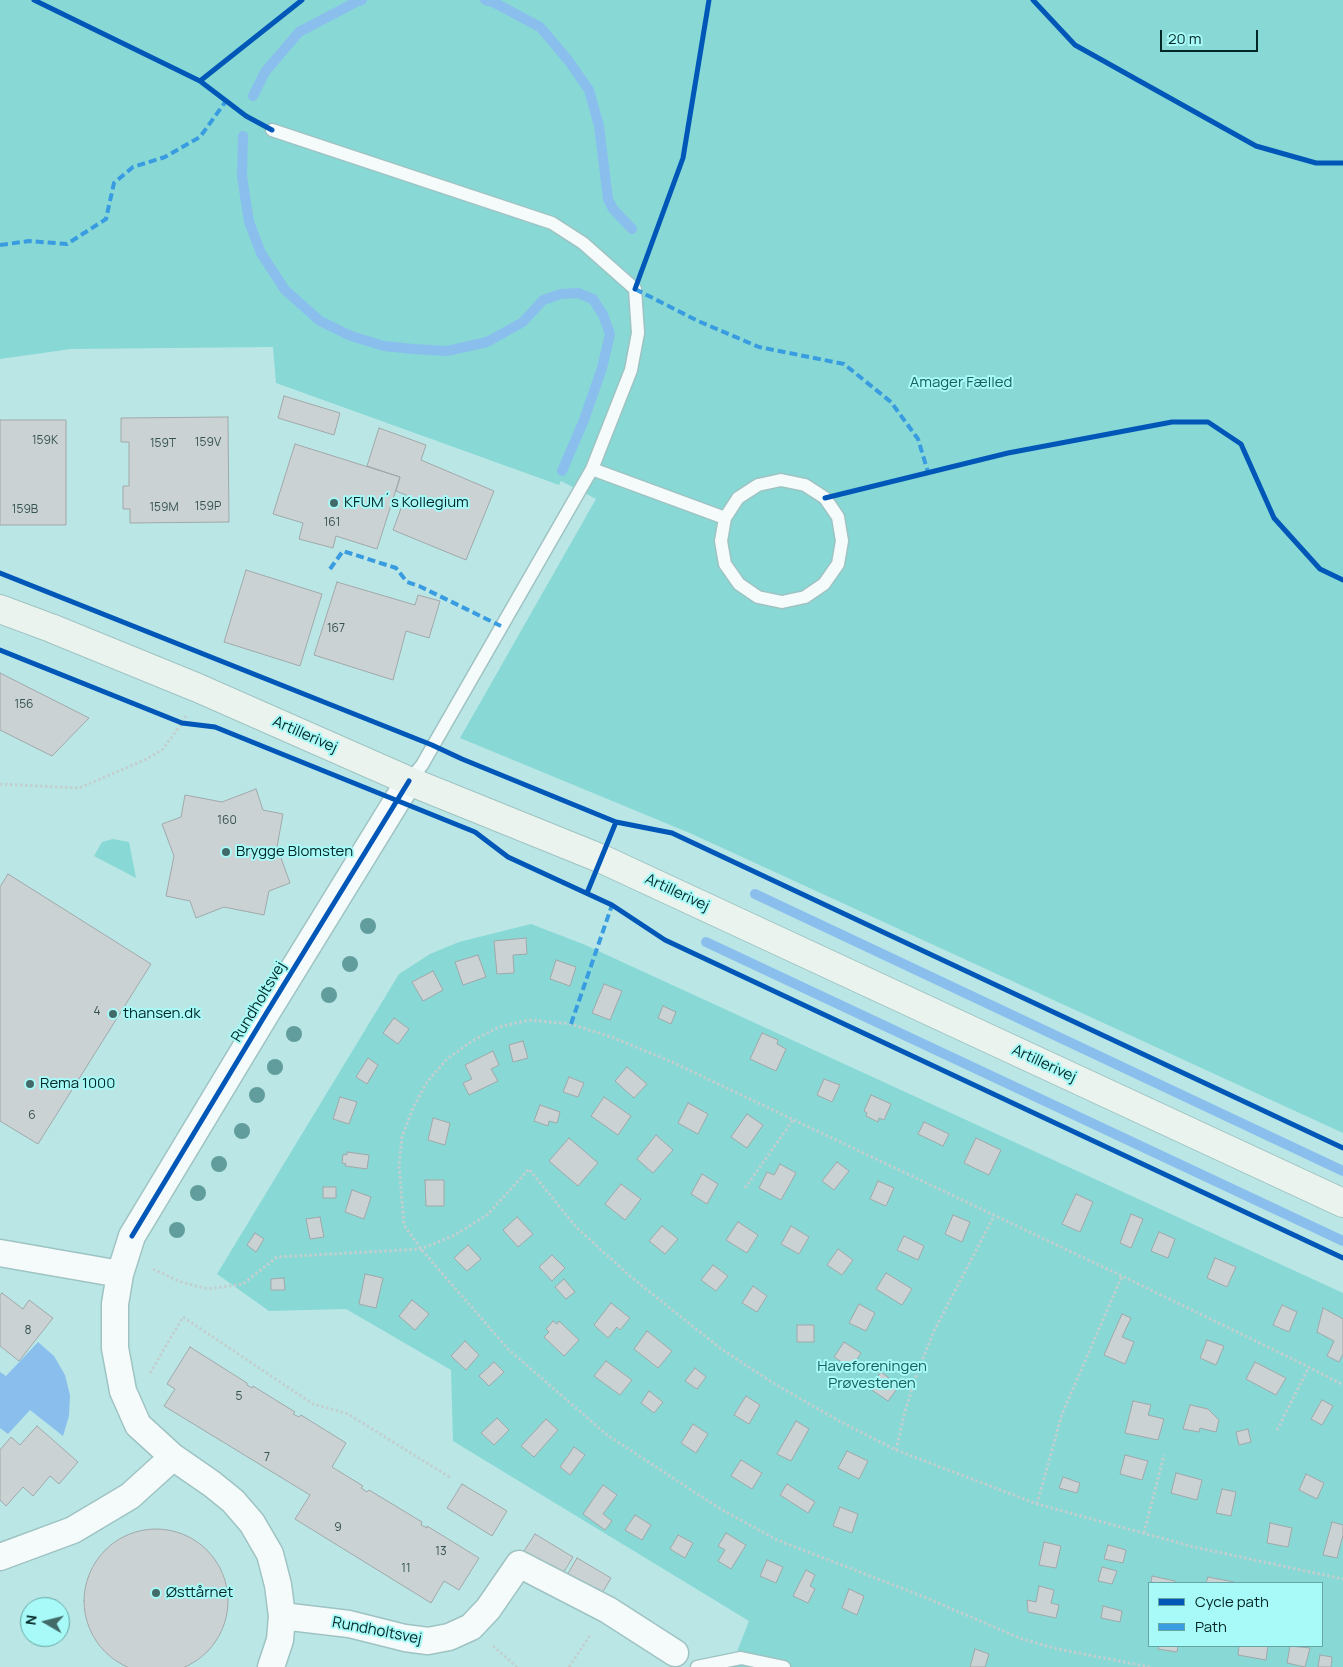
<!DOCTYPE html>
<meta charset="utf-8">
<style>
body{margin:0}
#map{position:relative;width:1343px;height:1667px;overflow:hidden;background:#bae7e6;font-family:Manrope,sans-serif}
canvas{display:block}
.legend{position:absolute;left:1148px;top:1582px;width:175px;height:65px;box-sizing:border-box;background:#a7faf7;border:1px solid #65a6a3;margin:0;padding:6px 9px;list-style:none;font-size:15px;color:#022726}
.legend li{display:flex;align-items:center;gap:10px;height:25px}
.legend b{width:25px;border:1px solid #65a6a3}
.north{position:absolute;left:20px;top:1597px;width:50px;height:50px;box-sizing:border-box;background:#a7faf7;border:1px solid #65a6a3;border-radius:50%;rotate:278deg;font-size:14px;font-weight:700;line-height:20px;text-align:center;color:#022726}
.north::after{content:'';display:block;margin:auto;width:18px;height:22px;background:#426a69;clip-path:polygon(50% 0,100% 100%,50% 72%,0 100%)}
.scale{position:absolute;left:1160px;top:30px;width:98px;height:22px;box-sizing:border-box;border:2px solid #022726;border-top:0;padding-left:6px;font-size:15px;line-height:18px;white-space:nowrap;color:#022726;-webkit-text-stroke:4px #a7faf7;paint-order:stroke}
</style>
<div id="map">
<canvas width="1343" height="1667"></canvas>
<ul class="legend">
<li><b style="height:6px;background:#0057b8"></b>Cycle path</li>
<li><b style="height:6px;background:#399ce0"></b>Path</li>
</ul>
<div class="north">N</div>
<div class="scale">20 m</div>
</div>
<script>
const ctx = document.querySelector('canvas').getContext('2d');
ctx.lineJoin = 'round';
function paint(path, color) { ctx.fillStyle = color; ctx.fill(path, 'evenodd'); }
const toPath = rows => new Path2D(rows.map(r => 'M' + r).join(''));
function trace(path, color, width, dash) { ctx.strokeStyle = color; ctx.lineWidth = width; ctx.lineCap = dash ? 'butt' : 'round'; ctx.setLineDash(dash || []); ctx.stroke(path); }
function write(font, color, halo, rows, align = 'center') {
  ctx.font = font + ' Manrope,sans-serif'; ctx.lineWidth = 4; ctx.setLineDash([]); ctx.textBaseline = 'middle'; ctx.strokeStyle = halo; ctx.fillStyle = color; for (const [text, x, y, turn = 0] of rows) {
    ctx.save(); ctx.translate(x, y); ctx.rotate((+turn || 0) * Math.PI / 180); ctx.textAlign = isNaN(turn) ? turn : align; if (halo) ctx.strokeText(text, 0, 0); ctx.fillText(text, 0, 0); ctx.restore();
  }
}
paint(toPath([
 [0,0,1343,0,1343,1133,692,834,460,738,596,499,561,481,559,485,276,383,273,347,71,349,0,359],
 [113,839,129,842,136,878,94,856,102,842],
 [531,924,583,944,1343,1293,1343,1667,731,1667,749,1621,453,1441,451,1370,346,1309,269,1311,217,1274,399,974,430,954,459,942],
 [1149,1583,1322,1583,1322,1646,1149,1646]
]), '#88d8d6');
paint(toPath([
 [38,1342,54,1356,65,1375,70,1395,69,1416,63,1436,30,1410,8,1434,0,1428,0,1372,6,1376]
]), '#8abfed');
trace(toPath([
 [485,0,495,3,540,27,568,60,589,90,599,126,608,199,613,209,632,229],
 [253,96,265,72,299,32,356,2,362,0],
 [243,136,242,176,249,222,261,253,285,290,320,321,351,336,384,346,413,349,447,351,487,342,523,322,543,300,561,294,578,293,593,299,603,315,610,334,602,368,584,420,562,471],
 [755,894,1343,1171],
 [706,942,1343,1241]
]), '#8abfed', 10);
const building = toPath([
 [284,396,340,413,334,435,278,418,284,396],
 [228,417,229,522,130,523,130,509,123,509,123,486,129,486,129,442,121,442,121,418,228,417],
 [0,420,66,420,66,525,0,525,0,420],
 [379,428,426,445,421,460,494,491,466,560,393,530,406,495,396,491,400,477,367,466,379,428],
 [295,444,400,477,377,549,336,536,333,548,299,539,303,523,273,514,295,444],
 [246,570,322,594,300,666,224,642,246,570],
 [337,582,415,605,418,595,440,601,429,638,406,631,393,680,314,655,337,582],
 [0,673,89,718,52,756,0,730,0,673],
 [256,789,263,810,283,814,277,847,290,883,269,891,264,915,224,907,196,918,190,901,166,896,174,856,162,824,181,817,185,795,222,802,256,789],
 [8,874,151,964,38,1144,0,1121,0,887,8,874],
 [526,938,527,954,513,955,514,973,497,974,494,941,526,938],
 [478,955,486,977,463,985,455,962,478,955],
 [556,960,576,967,570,986,550,979,556,960],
 [433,971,443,990,423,1001,412,982,433,971],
 [604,984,622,991,610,1020,592,1013,604,984],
 [663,1006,676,1012,671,1024,658,1018,663,1006],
 [394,1018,409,1029,398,1044,383,1033,394,1018],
 [762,1033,778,1040,777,1044,786,1049,776,1071,750,1059,762,1033],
 [523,1041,528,1058,513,1062,509,1045,523,1041],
 [493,1051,499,1065,491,1069,498,1081,469,1095,463,1083,472,1079,465,1065,493,1051],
 [368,1058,378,1065,367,1084,356,1077,368,1058],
 [627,1067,647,1084,634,1098,615,1081,627,1067],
 [569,1077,584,1083,578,1097,563,1092,569,1077],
 [824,1079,840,1085,832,1102,817,1095,824,1079],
 [871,1095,891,1104,884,1120,879,1118,878,1122,866,1116,867,1113,864,1111,871,1095],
 [340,1097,357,1102,349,1124,333,1119,340,1097],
 [604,1097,631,1116,618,1135,591,1116,604,1097],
 [688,1103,708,1114,698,1134,678,1123,688,1103],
 [540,1105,560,1112,557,1123,549,1121,548,1126,534,1121,540,1105],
 [747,1114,763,1125,747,1148,731,1137,747,1114],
 [433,1118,450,1123,445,1145,428,1140,433,1118],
 [924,1122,949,1134,943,1146,918,1134,924,1122],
 [656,1135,673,1150,653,1173,637,1159,656,1135],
 [569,1138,598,1163,578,1186,549,1161,569,1138],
 [976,1138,1001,1150,989,1175,964,1163,976,1138],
 [347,1152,369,1155,367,1169,345,1166,346,1164,342,1163,343,1154,347,1155,347,1152],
 [837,1162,849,1171,834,1190,822,1181,837,1162],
 [780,1164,796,1173,781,1200,759,1188,767,1172,774,1175,780,1164],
 [702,1174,718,1184,707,1204,691,1194,702,1174],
 [425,1180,444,1180,444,1206,426,1206,425,1180],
 [878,1181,894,1188,886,1206,870,1199,878,1181],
 [621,1184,641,1199,625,1220,605,1204,621,1184],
 [323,1187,336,1187,336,1198,323,1198,323,1187],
 [352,1190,371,1197,364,1219,345,1212,352,1190],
 [1076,1194,1093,1202,1080,1232,1062,1224,1076,1194],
 [1131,1214,1143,1219,1131,1248,1120,1243,1131,1214],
 [953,1215,970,1222,962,1242,945,1234,953,1215],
 [320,1217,324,1237,310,1239,306,1219,320,1217],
 [517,1217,533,1234,518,1247,503,1230,517,1217],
 [738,1222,758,1235,747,1253,726,1240,738,1222],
 [662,1226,678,1239,665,1254,649,1241,662,1226],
 [791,1226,809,1237,799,1254,781,1244,791,1226],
 [1159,1232,1175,1239,1168,1258,1151,1251,1159,1232],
 [255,1233,264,1239,256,1252,247,1245,255,1233],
 [904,1236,924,1246,918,1260,897,1250,904,1236],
 [468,1245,481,1259,467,1271,454,1258,468,1245],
 [838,1249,853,1260,842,1275,827,1265,838,1249],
 [552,1255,565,1268,552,1281,539,1267,552,1255],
 [1215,1258,1236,1267,1227,1287,1207,1278,1215,1258],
 [713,1265,728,1276,716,1291,701,1280,713,1265],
 [886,1273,912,1289,902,1305,876,1289,886,1273],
 [365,1274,383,1278,376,1308,359,1304,365,1274],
 [284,1278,285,1290,271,1290,271,1279,284,1278],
 [564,1279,575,1292,566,1299,555,1287,564,1279],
 [753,1286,767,1296,757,1312,742,1303,753,1286],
 [2,1293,23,1309,29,1300,53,1318,19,1361,0,1346,0,1295,2,1293],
 [412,1300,429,1314,415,1330,399,1316,412,1300],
 [611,1303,630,1318,620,1330,617,1327,608,1338,594,1325,611,1303],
 [859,1304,875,1313,866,1331,849,1323,859,1304],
 [1282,1305,1297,1312,1289,1332,1273,1325,1282,1305],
 [1323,1308,1343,1319,1343,1354,1339,1362,1327,1356,1334,1341,1317,1332,1323,1308],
 [1122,1314,1131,1318,1122,1337,1134,1342,1125,1364,1104,1355,1122,1314],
 [553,1321,557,1324,559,1321,579,1340,564,1356,544,1337,549,1332,546,1329,553,1321],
 [797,1325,814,1325,814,1342,797,1342,797,1325],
 [647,1331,672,1351,658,1368,634,1349,647,1331],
 [1207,1340,1224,1346,1216,1365,1200,1358,1207,1340],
 [465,1341,479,1355,466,1370,451,1356,465,1341],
 [844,1342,861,1353,851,1368,834,1357,844,1342],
 [190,1347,247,1383,247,1385,252,1388,253,1386,295,1412,293,1414,299,1417,301,1415,346,1443,332,1467,363,1486,361,1488,367,1492,369,1490,422,1522,421,1525,427,1528,427,1526,479,1558,459,1590,444,1581,431,1603,295,1519,310,1495,164,1406,175,1389,167,1384,190,1347],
 [606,1361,632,1380,620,1395,594,1376,606,1361],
 [494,1362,504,1372,489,1386,479,1376,494,1362],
 [1255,1362,1286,1378,1276,1395,1246,1379,1255,1362],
 [695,1368,706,1377,697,1389,685,1381,695,1368],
 [881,1372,899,1386,888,1401,869,1388,881,1372],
 [649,1391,663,1402,654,1413,641,1403,649,1391],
 [746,1396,760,1405,749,1424,734,1415,746,1396],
 [1322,1400,1333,1406,1322,1425,1311,1419,1322,1400],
 [1133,1401,1151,1405,1148,1415,1164,1419,1158,1440,1125,1433,1133,1401],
 [1190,1405,1208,1409,1219,1420,1216,1432,1200,1428,1199,1432,1183,1429,1190,1405],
 [497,1418,509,1430,494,1445,481,1433,497,1418],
 [546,1419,558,1430,534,1457,521,1446,546,1419],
 [796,1421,809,1429,791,1461,777,1454,796,1421],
 [693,1424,708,1434,696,1453,681,1443,693,1424],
 [37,1426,78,1462,59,1484,50,1476,33,1496,23,1487,6,1506,0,1500,0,1450,11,1437,20,1445,37,1426],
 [1248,1429,1251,1442,1239,1445,1236,1432,1248,1429],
 [574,1447,585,1455,570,1475,560,1467,574,1447],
 [847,1451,868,1461,859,1479,838,1468,847,1451],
 [1125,1455,1148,1461,1142,1480,1120,1474,1125,1455],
 [741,1460,762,1473,752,1489,731,1476,741,1460],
 [1176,1473,1202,1480,1197,1500,1171,1493,1176,1473],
 [1306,1474,1324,1483,1317,1499,1299,1490,1306,1474],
 [1063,1477,1080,1483,1077,1493,1059,1488,1063,1477],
 [462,1484,507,1511,492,1536,447,1508,462,1484],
 [787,1484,815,1502,808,1513,780,1495,787,1484],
 [603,1485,617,1495,603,1514,612,1521,605,1530,583,1514,603,1485],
 [1222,1489,1236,1492,1231,1516,1216,1513,1222,1489],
 [840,1507,858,1514,852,1533,833,1526,840,1507],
 [635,1515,651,1525,642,1540,625,1530,635,1515],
 [1332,1522,1343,1525,1343,1535,1337,1558,1323,1555,1332,1522],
 [1270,1523,1292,1528,1288,1547,1267,1543,1270,1523],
 '84 1601a72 72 0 1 1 144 0a72 72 0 1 1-144 0Z',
 [726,1533,746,1545,731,1569,718,1561,725,1550,718,1546,726,1533],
 [535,1534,573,1557,562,1575,524,1551,535,1534],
 [678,1535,693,1543,685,1558,670,1549,678,1535],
 [1044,1542,1061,1546,1056,1568,1039,1565,1044,1542],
 [1108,1545,1126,1550,1123,1563,1104,1559,1108,1545],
 [577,1558,611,1578,597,1602,563,1582,577,1558],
 [767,1560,783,1567,776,1583,760,1576,767,1560],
 [1102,1567,1117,1571,1112,1584,1098,1581,1102,1567],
 [806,1570,815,1575,810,1586,815,1589,808,1603,793,1596,806,1570],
 [1152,1576,1175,1581,1174,1583,1151,1583,1152,1576],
 [1208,1577,1234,1582,1234,1583,1206,1583,1208,1577],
 [1039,1586,1054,1590,1051,1603,1059,1605,1056,1618,1028,1612,1027,1600,1036,1602,1039,1586],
 [849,1589,864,1596,857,1615,842,1608,849,1589],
 [1103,1606,1122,1611,1120,1622,1101,1618,1103,1606],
 [1159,1646,1178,1646,1177,1652,1158,1649,1159,1646],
 [1239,1646,1268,1646,1266,1660,1238,1655,1239,1646],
 [1290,1646,1310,1648,1305,1667,1287,1663,1290,1646],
 [975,1649,989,1654,985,1667,970,1667,975,1649],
 [1320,1655,1332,1657,1331,1667,1318,1667,1320,1655]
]);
paint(building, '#cbd2d3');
trace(building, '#a0a8aa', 1);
const lane = toPath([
 [272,130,552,223,583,243,635,289,638,333,631,370,592,469,422,765,409,781],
 [592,469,725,518,721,541,725,564,739,584,758,597,782,602,805,597,824,584,838,564,842,541,838,517,825,498,805,485,781,480,758,485,738,498,725,518],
 [697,1667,741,1658,784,1667]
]);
const street = toPath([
 [0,1253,120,1274],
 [0,1557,73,1530,130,1496,173,1457],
 [282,1616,349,1624,405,1638,428,1641,449,1637,471,1627,488,1609,519,1564,608,1610,675,1653],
 [271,1667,280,1640,282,1616,278,1585,270,1554,252,1523,233,1501,212,1484,173,1457,138,1425,123,1391,115,1348,115,1304,120,1274,132,1236,264,1017,409,781]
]);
const secondary = toPath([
 [0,609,51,628,198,688,409,781,602,859,1343,1203]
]);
trace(lane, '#9ec3c2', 15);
trace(street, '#9ec3c2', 29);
trace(secondary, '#9ec3c2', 30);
trace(toPath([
 [0,784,79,788,147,759,163,749,182,723,186,716],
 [745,1188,793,1120],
 [153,1269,181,1282,208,1289,243,1284,277,1257,421,1249,455,1235,487,1215,529,1169,576,1227,631,1277,720,1348,773,1383,841,1422,896,1450,1037,1504,1194,1547,1343,1579],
 [150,1373,183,1317,313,1404,348,1414,451,1478],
 [1277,1430,1309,1367],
 [896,1450,905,1411,917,1373,934,1331,994,1216],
 [1037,1504,1062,1414,1122,1276],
 [1144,1533,1164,1455],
 [493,1646,517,1667],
 [569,1667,591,1634],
 [1150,1667,1058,1649,1022,1639,922,1596,777,1540,719,1508,607,1435,508,1349,421,1249,404,1225,399,1165,402,1137,413,1108,427,1082,447,1059,472,1041,499,1027,529,1020,571,1024,614,1038,672,1062,1122,1276,1309,1367,1343,1385]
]), '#c2cfcf', 3, [2.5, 2.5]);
trace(lane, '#f5fbfb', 12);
trace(street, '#f5fbfb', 26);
trace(secondary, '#eaf3ee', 28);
trace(toPath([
 [0,245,29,241,67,244,106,219,114,183,133,167,165,157,200,137,226,101],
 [635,289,698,321,759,347,844,364,891,402,918,439,928,472],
 [330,569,343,551,396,568,407,582,419,586,501,626],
 [571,1024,612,905]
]), '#399ce0', 4, [8, 4]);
trace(toPath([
 [34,0,200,81,246,116,272,130],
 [1033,0,1075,45,1256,146,1316,163,1343,163],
 [200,81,302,0],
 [635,289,683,158,709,0],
 [825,498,1008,453,1172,422,1208,422,1241,444,1274,518,1320,569,1343,580],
 [0,573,432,745,462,759,616,822,672,833,1343,1148],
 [0,650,182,723,215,727,475,832,508,857,612,905,665,940,1343,1258],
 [587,893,616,822],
 [132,1236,264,1017,409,781]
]), '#0057b8', 5);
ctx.fillStyle = '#619d9c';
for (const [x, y] of [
 [368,926],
 [350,964],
 [329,995],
 [294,1034],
 [275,1067],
 [257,1095],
 [242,1131],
 [219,1164],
 [198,1193],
 [177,1230]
]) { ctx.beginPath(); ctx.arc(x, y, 8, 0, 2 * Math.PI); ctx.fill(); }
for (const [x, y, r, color] of [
 [334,503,5,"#426a69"],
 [226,852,5,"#426a69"],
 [113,1014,5,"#426a69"],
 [30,1084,5,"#426a69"],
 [156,1593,5,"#426a69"]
]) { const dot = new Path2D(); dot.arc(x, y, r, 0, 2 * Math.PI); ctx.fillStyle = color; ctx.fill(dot); trace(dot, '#a7faf7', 2); }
write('12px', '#345251', null, [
 ["159K",45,441],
 ["159V",208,443],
 ["159T",163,444],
 ["159P",208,507],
 ["159M",164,508],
 ["159B",25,510],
 ["161",332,523],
 ["167",336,629],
 ["156",24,705],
 ["160",227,821],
 ["4",97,1012],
 ["6",32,1116],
 ["8",28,1331],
 ["5",239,1397],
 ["7",267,1458],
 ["9",338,1528],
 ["13",441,1552],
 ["11",406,1569]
]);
write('15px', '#19615f', '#a7faf7', [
 ["Amager Fælled",961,383],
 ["Haveforeningen",872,1367],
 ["Prøvestenen",872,1384]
]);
write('15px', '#022726', '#a7faf7', [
 ["KFUM´s Kollegium",344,503],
 ["Brygge Blomsten",236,852],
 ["thansen.dk",123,1014],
 ["Rema 1000",40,1084],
 ["Østtårnet",166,1593]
], 'left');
write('15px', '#022726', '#a7faf7', [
 ["Artillerivej",305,735,24],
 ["Artillerivej",677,893,25],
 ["Rundholtsvej",259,1002,-59],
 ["Artillerivej",1044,1064,25],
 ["Rundholtsvej",377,1631,11]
]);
</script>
